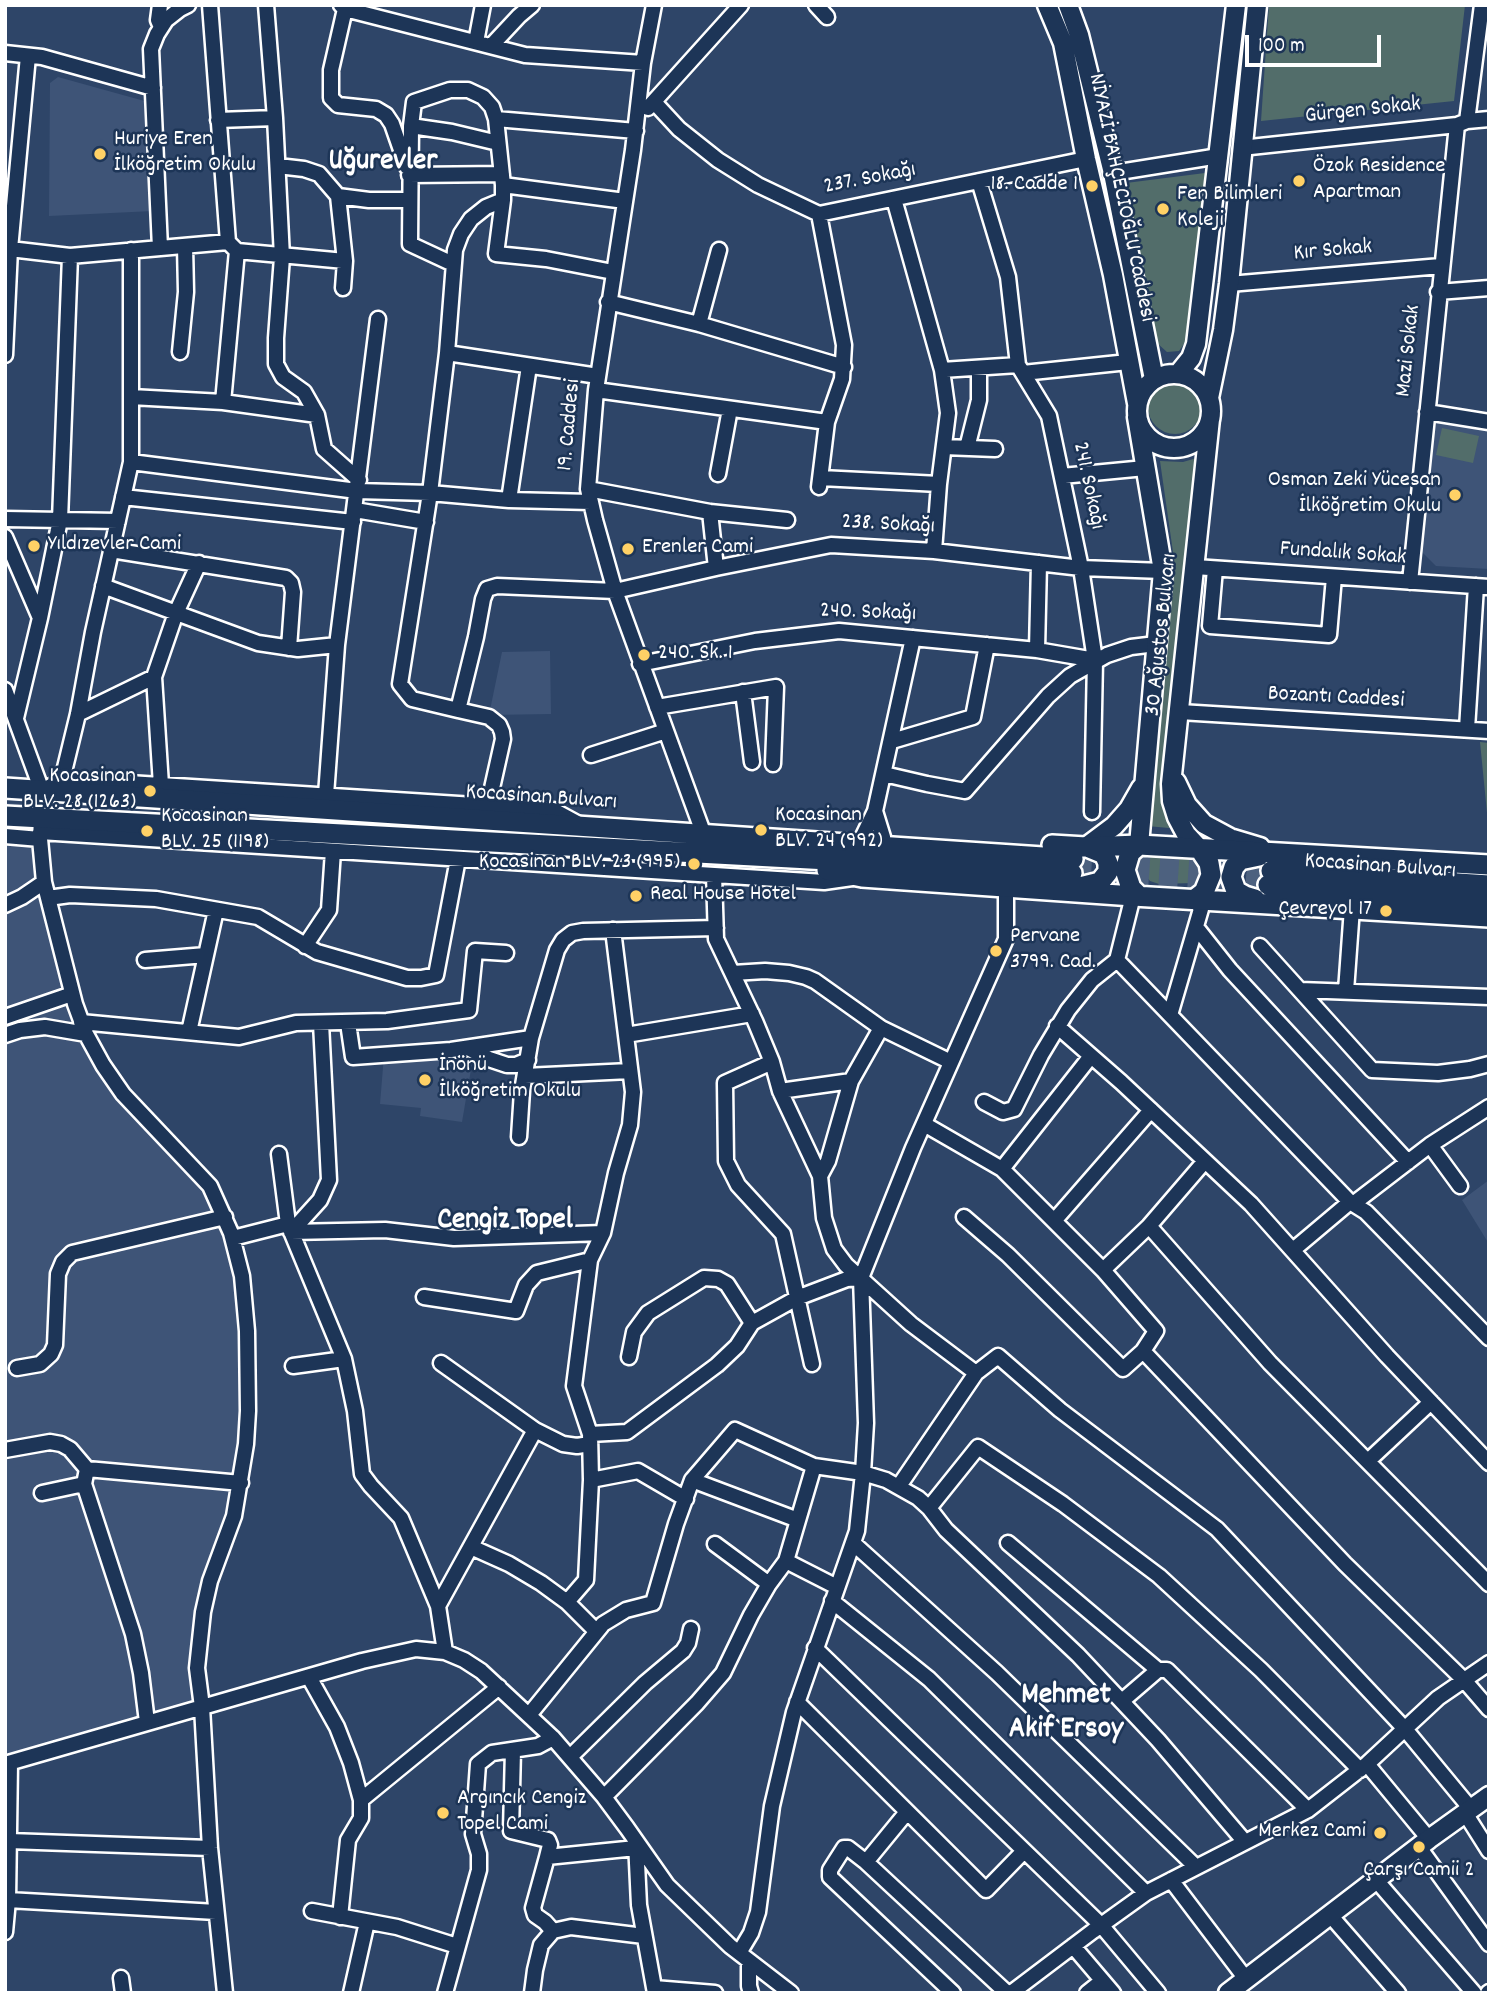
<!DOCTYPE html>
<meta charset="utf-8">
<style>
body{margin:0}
#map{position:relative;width:1494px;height:1998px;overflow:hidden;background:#2e4568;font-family:Dekko,sans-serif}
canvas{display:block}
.frame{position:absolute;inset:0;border:7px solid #fff;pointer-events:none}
.scale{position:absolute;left:1245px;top:35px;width:136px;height:32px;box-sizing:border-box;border:4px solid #fff;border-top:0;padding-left:9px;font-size:21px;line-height:24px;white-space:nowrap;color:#fff;-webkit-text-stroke:5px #1d3557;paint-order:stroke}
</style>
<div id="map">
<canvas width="1494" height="1998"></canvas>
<div class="frame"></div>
<div class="scale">100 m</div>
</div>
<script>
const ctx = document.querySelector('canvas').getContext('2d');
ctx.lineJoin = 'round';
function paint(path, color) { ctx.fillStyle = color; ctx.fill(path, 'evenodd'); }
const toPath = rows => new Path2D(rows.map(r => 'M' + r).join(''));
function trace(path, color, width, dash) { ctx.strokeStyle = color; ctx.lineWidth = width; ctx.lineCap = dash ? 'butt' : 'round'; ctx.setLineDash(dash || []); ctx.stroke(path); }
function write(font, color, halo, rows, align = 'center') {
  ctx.font = font + ' Dekko,sans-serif'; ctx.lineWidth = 5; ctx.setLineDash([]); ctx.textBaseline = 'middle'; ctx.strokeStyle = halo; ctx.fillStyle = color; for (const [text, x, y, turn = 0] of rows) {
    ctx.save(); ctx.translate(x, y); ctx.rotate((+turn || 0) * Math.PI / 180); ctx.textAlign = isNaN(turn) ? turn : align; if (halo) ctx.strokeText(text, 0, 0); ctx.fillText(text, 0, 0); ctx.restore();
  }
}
paint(toPath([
 [58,77,148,102,153,211,49,216,50,83],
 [1428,417,1489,422,1489,569,1436,566,1420,550,1423,440],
 [550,651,551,714,489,715,502,652],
 [5,803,40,805,39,825,43,881,100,1060,211,1186,238,1261,247,1444,210,1582,201,1702,5,1764],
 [474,1052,462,1122,420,1116,421,1108,380,1104,384,1055],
 [1489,1180,1489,1244,1462,1200]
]), '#3e5477');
paint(toPath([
 [1269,5,1465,5,1454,101,1261,121],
 [1205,173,1186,341,1179,351,1167,352,1157,343,1126,183],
 '1148 407a27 27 0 1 1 54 0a27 27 0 1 1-54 0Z',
 [1442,428,1479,436,1473,463,1436,455],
 [1200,457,1164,771,1180,829,1147,826,1175,566,1160,461,1183,462],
 [1480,742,1489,743,1489,833],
 [1197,851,1202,873,1193,883,1159,884,1150,881,1144,874,1142,865,1147,853]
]), '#526d6a');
trace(toPath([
 [1073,859,1271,871],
 [1072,873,1268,885]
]), '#4d617f', 19, [19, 10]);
const minor = toPath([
 [160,5,158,20,161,27],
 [210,5,228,242,237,251,345,261],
 [266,5,275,118,282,257,276,338,276,364,283,377,304,392,317,415],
 [341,5,345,9,525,55,643,63],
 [654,5,643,63,633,150,596,390,588,489,595,520,615,591,704,835],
 [816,5,827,17],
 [345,9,331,70,331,98,338,105,376,109,386,115,392,124,407,167],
 [476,42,483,5],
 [491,46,519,16,532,5],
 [5,53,42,57,153,88],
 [654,102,679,129,718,160,758,185,819,214,1086,159],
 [648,108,741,5],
 [218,120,275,118],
 [1467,121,1482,5],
 [411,126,414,102,450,90,468,90,483,97,492,107,496,119],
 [1241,148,1457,125,1467,121,1489,119],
 [278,166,304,169,319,174,338,196,369,200,410,200],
 [1113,173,1219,156],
 [409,175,502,174],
 [979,181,1008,277,1018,365,1049,416,1081,568,1095,660,1092,812],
 [503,185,625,201],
 [338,196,345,261,343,288],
 [894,199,942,370,948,413,939,484,934,551],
 [503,200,486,207,471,219,461,234,455,250,447,353,430,493,400,684,412,699,458,710,476,637,483,599,487,589,497,586,615,591,716,568,831,545,934,551,1081,568,1163,571],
 [5,247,10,249,70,256,228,242],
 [160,248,151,49,157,34,166,20,180,9,188,5],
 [453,264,410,244,411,126,452,132,498,143],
 [613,272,546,259,496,254,503,200,503,185,496,119,636,131],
 [1229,284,1441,266],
 [1438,292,1489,288],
 [608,302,699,324,844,367],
 [699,324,719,250],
 [180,352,186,292,185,246],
 [447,353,598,376],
 [5,355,10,249,28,56],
 [942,370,1018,365],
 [1023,373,1128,362],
 [596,390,827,422,842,379,844,345,819,214],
 [131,397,223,402,317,415,324,449,359,480],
 [223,402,237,251],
 [1427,412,1489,422],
 [944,447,995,449],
 [967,448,979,400,979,368],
 [131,462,357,491,430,493,509,500,591,502],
 [718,474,730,409],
 [1062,476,1145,468],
 [821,478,939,484],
 [819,487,827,422],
 [588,489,710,512,787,520],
 [123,497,353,522],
 [509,500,529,366],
 [355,510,426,522],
 [710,512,716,568],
 [5,519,118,521],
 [5,537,40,618],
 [111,550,286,578,291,583,293,592,289,648],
 [1195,567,1489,587],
 [1215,569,1210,626,1329,635,1334,577],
 [1410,582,1457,125],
 [103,586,258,643,298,649,337,645],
 [1037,650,1039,563],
 [640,664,755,641,839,631,1037,650,1095,660],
 [5,690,42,791,62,780,129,783,553,810,577,823],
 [743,692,752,762],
 [657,707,776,687,773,764],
 [458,710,489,717,499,725,502,732,503,739,488,806],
 [1180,712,1489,731],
 [78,714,154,677],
 [16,718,40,618,60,520,70,256],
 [1467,729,1476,586],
 [892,741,973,717,987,645],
 [591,755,666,731],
 [884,774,927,784,965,791,1048,696,1070,676,1107,655,1131,647,1156,644],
 [62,780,78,714,93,632,131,462,131,250],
 [161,785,154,677,176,613,199,563],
 [326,795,337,645,378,319],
 [875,811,883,837],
 [41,819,40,839,44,882,75,1004,86,1034,103,1065,123,1094,210,1186,231,1233,242,1276,247,1331,248,1411,246,1444,234,1516,210,1581,203,1612,197,1668,202,1707,210,1848,225,1993],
 [40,832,824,882,852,878],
 [5,836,40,839],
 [863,836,875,811,913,638],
 [714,875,716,939,755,1021,772,1062,780,1091,820,1176,824,1218,834,1249,846,1265,911,1324,976,1373],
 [1133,896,1117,960,1350,1202,1366,1212,1489,1338],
 [48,898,70,895,156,899,258,917,317,952,407,978,421,978,436,975,458,859],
 [5,905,22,897,44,882],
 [1196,927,1230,970,1408,1162],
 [305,946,329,910,333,851],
 [1260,946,1372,1070,1438,1073,1470,1069,1489,1064],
 [145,960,206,955],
 [733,973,765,971,789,973,806,977,815,981,881,1028,951,1062],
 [1300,990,1489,997],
 [1346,991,1352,908],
 [1170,1015,1201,909,1195,899],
 [5,1017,72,994],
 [81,1022,239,1037,296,1023,387,1021,469,1010,475,951,506,953],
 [348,1023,353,1057,451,1050,531,1038],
 [1057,1026,1121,1082,1251,1204,1387,1356,1489,1463],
 [189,1032,216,910],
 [5,1035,20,1030,45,1027,86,1034],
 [626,1035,752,1014],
 [468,1048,489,1059,507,1065,516,1065,528,1060],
 [772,1062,725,1083,726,1161,738,1185,783,1234,812,1364],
 [525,1076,630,1071],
 [780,1091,851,1081],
 [984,1102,1003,1112,1014,1109,1041,1055,1068,1010,1092,980,1117,960],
 [924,1124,1002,1169,1103,1270,1156,1331,1143,1351,1123,1369,1008,1255,964,1217],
 [519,1137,522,1091,531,1038,557,950,563,940,572,933,583,931,716,928],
 [1430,1145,1460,1186],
 [279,1154,288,1224,344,1359,355,1411,362,1474,371,1486,401,1518,438,1606],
 [1002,1169,1091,1056],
 [820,1176,828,1161,851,1081,881,1028],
 [1353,1204,1430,1145,1489,1107],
 [1054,1221,1151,1110],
 [1149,1226,1270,1363,1489,1584],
 [291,1232,385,1230,454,1238,603,1233],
 [291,1232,320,1200,329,1180,321,1023],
 [233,1238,288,1224],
 [1293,1250,1350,1202],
 [1103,1270,1149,1226,1205,1161],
 [424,1297,516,1311,526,1285,537,1273,590,1260,603,1233,616,1173,630,1125,633,1092,613,930],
 [1143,1351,1345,1564,1464,1680,1489,1709],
 [629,1357,634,1332,648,1313,704,1278,718,1279,727,1284,752,1323],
 [441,1363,535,1430,563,1444,577,1446,590,1444],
 [293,1366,344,1359],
 [17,1368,40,1364,51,1354,55,1345,58,1274,63,1262,72,1253,225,1217],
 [590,1434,627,1432,717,1365,737,1346,752,1323,797,1298,847,1279,861,1278],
 [5,1450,50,1442,61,1444,70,1449,87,1469,241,1483],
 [1368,1461,1431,1402],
 [87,1469,84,1484,133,1634,141,1673,147,1722],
 [591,1480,638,1471,686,1499],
 [692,1480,798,1520],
 [899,1486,976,1373,998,1356,1060,1410,1217,1529,1405,1729,1471,1809],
 [42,1493,84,1484],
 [929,1508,978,1447,1063,1504,1159,1576,1261,1670,1360,1770],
 [853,1543,997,1673,1196,1867],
 [1008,1543,1158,1670],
 [715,1544,769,1584],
 [471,1547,509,1564,541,1583,567,1602,596,1631],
 [786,1561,837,1587],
 [832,1601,929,1679,1146,1893],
 [567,1602,586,1580,591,1480,590,1434,574,1386,590,1260],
 [815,1648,1101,1925,1158,1993],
 [445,1652,438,1606,535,1430],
 [309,1677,337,1727,351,1763,361,1800,361,1818,348,1840,340,1917],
 [1122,1701,1158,1670,1167,1670,1308,1810],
 [797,1702,986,1890,1024,1851],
 [529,1715,603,1624,626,1610,653,1603,676,1524,692,1480,735,1430,814,1466,863,1473,886,1480,918,1498,929,1508,946,1530,1078,1655,1158,1740,1245,1842],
 [513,1750,511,1831,548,1840,550,1845,547,1857],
 [570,1757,645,1683,683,1651,688,1643,691,1629],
 [5,1764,362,1661,416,1649,445,1652,464,1660,481,1671,553,1738,604,1797,627,1828,667,1885,730,1946,791,1993],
 [1367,1764,1429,1839],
 [604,1797,697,1703,723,1673,751,1615,769,1584,786,1561,814,1466],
 [361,1800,499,1687],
 [907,1812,866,1862,1007,1993],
 [1465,1813,1489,1851],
 [9,1841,210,1848],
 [636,1842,639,1905,655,1993],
 [1419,1847,1489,1944],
 [866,1862,848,1848,844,1848,830,1870,830,1877,953,1993],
 [1171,1880,1246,1979],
 [1376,1880,1474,1993],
 [8,1900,216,1912],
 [312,1911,397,1927,457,1946],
 [1330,1915,1398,1993],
 [553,1931,545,1922,535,1915,533,1908,547,1857,636,1848],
 [5,1932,8,1900,10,1763],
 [1073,1946,1113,1993],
 [739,1953,751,1933,758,1912,772,1806,794,1712,857,1531,863,1473,866,1423,861,1278,913,1148,1006,939,1006,886],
 [749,1962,749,1986,751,1993],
 [121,1978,123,1993],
 [654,1988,715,1993],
 [351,1993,367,1922],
 [445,1993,479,1870,479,1854,473,1834,478,1764,492,1753,538,1746,553,1738],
 [532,1993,535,1970,541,1945,553,1931,571,1927,644,1936],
 [1011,1993,1093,1931,1146,1893,1308,1810,1367,1764,1438,1698,1489,1663],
 [1087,1993,1102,1981],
 [1488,1993,1489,1992]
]);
const major = toPath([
 [1047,5,1063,43,1086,159,1113,275,1137,403],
 [1068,5,1079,35,1113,173,1154,379],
 '1137 411a37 37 0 1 1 74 0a37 37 0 1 1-74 0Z',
 [1178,374,1191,358,1196,344,1236,5],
 [1209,398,1223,330,1229,284,1257,5],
 [1137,417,1163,571,1139,845],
 [1176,782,1187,805,1204,824,1230,838,1260,847],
 [1086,847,1114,826,1129,809,1141,788],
 [1199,848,1186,834,1177,817,1172,801,1171,784,1210,419],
 [1228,1993,1429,1839,1489,1796]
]);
const highway = toPath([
 [5,788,1073,859],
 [5,816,1072,873],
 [1052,845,1086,847,1139,845,1489,865],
 [1139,845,1130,853,1125,870,1131,888,1139,896],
 [827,870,862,877,1133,896,1489,917],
 [1271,871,1489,885],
 [1268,885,1489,899],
 [1080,887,1100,882,1108,872,1108,863,1104,854,1087,847],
 [1195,899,1204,892,1211,875,1209,863,1199,848],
 [1255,899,1245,896,1236,891,1231,877,1234,867,1240,860,1259,856]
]);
trace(minor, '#fff', 19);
trace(major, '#fff', 23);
trace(highway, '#fff', 24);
trace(minor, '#1d3557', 14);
trace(major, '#1d3557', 18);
trace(highway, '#1d3557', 19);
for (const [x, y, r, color] of [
 [100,154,7,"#ffd166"],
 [1299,181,7,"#ffd166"],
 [1092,186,7,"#ffd166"],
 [1163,209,7,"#ffd166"],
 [1455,495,7,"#ffd166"],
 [34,546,7,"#ffd166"],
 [628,549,7,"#ffd166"],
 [644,655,7,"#ffd166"],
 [150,791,7,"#ffd166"],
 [761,830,7,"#ffd166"],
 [147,831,7,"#ffd166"],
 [694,864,7,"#ffd166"],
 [636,896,7,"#ffd166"],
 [1386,911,7,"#ffd166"],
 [996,951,7,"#ffd166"],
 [425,1080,7,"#ffd166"],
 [443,1813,7,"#ffd166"],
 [1380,1833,7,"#ffd166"],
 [1419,1847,7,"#ffd166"]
]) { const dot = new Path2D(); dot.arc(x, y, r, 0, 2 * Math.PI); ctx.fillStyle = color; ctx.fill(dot); trace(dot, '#1d3557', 2.5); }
write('23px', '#fff', '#1d3557', [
 ["Gürgen Sokak",1363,112,-6],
 ["237. Sokağı",870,180,-11],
 ["NİYAZİ BAHÇECİOĞLU Caddesi",1120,198,78],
 ["Kır Sokak",1333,252,-5],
 ["Mazi Sokak",1410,351,-84],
 ["19. Caddesi",571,425,-85],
 ["241. Sokağı",1087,486,78],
 ["238. Sokağı",888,526,3],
 ["Fundalık Sokak",1343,555,4],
 ["240. Sokağı",868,614,2],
 ["30 Ağustos Bulvarı",1163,635,-84],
 ["Bozantı Caddesi",1336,699,3],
 ["Kocasinan Bulvarı",541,799,4],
 ["Kocasinan Bulvarı",1380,868,4]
]);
write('23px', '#fff', '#1d3557', [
 ["Huriye Eren",114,141],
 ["İlköğretim Okulu",114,167],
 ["Özok Residence",1313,168],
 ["Apartman",1313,194],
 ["18. Cadde 1",1078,186,"right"],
 ["Fen Bilimleri",1177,196],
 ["Koleji",1177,222],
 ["Osman Zeki Yücesan",1441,482,"right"],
 ["İlköğretim Okulu",1441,508,"right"],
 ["Yıldızevler Cami",48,546],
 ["Erenler Cami",642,549],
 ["240. Sk. 1",658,655],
 ["Kocasinan",136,778,"right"],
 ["BLV. 28 (1263)",136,804,"right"],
 ["Kocasinan",775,817],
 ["BLV. 24 (992)",775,843],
 ["Kocasinan",161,818],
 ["BLV. 25 (1198)",161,844],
 ["Kocasinan BLV. 23 (995)",680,864,"right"],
 ["Real House Hotel",650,896],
 ["Çevreyol 17",1372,911,"right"],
 ["Pervane",1010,938],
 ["3799. Cad.",1010,964],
 ["İnönü",439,1067],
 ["İlköğretim Okulu",439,1093],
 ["Argıncık Cengiz",457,1800],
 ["Topel Cami",457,1826],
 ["Merkez Cami",1366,1833,"right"],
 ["Çarşı Camii 2",1419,1872,"center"]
], 'left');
write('bold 30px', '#fff', '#1d3557', [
 ["Uğurevler",383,164],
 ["Cengiz Topel",505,1223],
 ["Mehmet",1066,1698],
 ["Akif Ersoy",1066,1732]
]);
</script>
